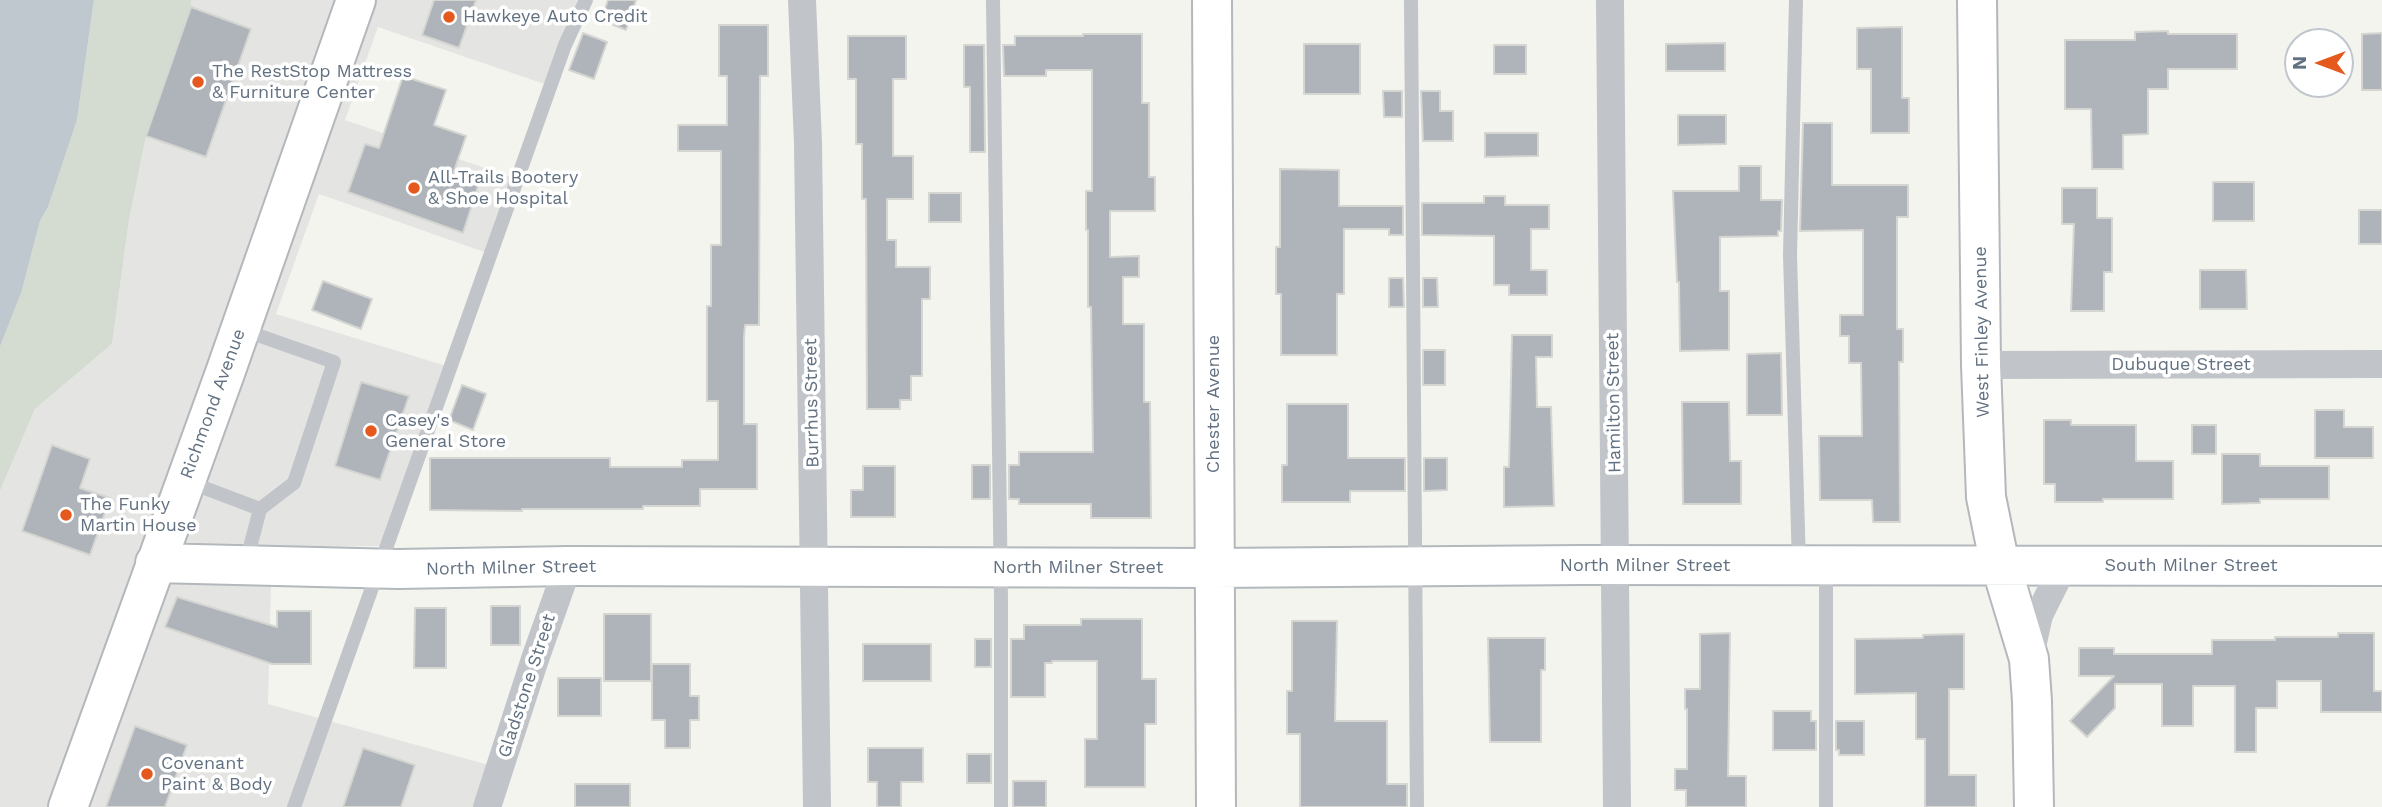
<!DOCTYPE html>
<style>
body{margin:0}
#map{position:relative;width:2382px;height:807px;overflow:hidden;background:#f4f4ef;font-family:"Work Sans",sans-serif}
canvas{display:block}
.north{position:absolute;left:2284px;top:28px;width:70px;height:70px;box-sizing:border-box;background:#fff;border:2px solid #c0c6cd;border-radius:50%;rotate:270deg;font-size:19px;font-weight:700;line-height:28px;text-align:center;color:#627181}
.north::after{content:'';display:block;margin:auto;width:24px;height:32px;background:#e6591e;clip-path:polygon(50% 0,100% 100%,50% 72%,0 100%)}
</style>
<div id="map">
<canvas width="2382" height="807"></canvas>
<div class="north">N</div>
</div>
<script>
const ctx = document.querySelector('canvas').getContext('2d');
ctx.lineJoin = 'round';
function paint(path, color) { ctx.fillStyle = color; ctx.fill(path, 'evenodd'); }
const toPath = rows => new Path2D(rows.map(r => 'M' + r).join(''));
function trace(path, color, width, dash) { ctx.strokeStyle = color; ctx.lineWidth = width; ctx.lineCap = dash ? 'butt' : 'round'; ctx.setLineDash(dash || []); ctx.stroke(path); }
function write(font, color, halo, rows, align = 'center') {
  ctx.font = font + ' "Work Sans",sans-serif'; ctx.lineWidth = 7; ctx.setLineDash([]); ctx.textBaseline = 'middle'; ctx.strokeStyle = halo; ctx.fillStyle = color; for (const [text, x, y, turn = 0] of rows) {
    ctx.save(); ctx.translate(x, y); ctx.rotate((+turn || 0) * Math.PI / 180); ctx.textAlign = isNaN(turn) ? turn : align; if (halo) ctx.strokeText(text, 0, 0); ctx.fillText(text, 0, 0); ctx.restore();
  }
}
paint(toPath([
 [191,0,586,0,550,86,378,27,345,120,517,179,490,254,319,194,276,314,450,367,387,546,272,547,268,704,500,768,487,807,0,807,0,491,35,409,112,344,129,220,146,136,191,8]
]), '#e4e5e3');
paint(toPath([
 [0,0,22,290,40,221,48,207,77,120,94,0,191,0,191,7,146,136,129,220,112,344,35,409,0,491]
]), '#d4dbd0');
paint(toPath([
 [0,0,94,0,77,120,48,207,40,221,22,290,0,346]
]), '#bfc8ce');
const building = toPath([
 [434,0,476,0,459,48,422,35,434,0],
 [608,0,636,0,626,30,601,20,608,0],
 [191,7,251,29,206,157,146,136,191,7],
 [719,25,768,25,768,76,760,76,759,325,745,325,744,337,744,424,757,424,757,489,700,489,700,506,643,506,643,509,522,509,522,511,430,510,430,458,610,458,610,467,682,467,682,460,718,460,718,401,707,401,707,306,711,306,711,245,721,245,721,151,678,151,678,125,727,125,727,76,719,76,719,25],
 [1902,27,1902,98,1909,98,1909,133,1871,133,1871,69,1857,69,1857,28,1902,27],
 [2168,31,2168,34,2237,34,2237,69,2168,69,2168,89,2148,89,2148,134,2123,135,2123,169,2092,169,2091,109,2065,109,2065,40,2135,40,2135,32,2168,31],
 [583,33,607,42,594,79,569,70,583,33],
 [2382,33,2382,90,2362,90,2362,34,2382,33],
 [1083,34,1142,34,1142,103,1149,103,1149,177,1155,177,1155,211,1110,211,1110,257,1139,256,1139,277,1123,277,1123,324,1144,324,1144,402,1150,402,1151,518,1091,518,1091,504,1019,504,1019,499,1009,499,1009,465,1019,465,1019,452,1093,452,1091,307,1088,307,1088,230,1086,230,1086,191,1092,191,1092,70,1046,70,1046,76,1004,76,1003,45,1015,45,1015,36,1083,36,1083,34],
 [848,36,906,36,906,79,893,79,893,156,913,156,913,199,887,199,887,240,896,240,896,267,930,267,930,299,922,299,922,376,911,376,911,400,900,400,900,409,867,409,866,199,862,199,862,144,856,144,856,79,848,79,848,36],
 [1725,43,1725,71,1666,71,1666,44,1725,43],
 [1304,44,1360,44,1360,94,1304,94,1304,44],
 [964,45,984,45,985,152,970,152,970,87,964,87,964,45],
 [1494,45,1526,45,1526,74,1494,74,1494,45],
 [403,76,446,90,434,125,466,136,453,174,479,183,463,233,348,192,365,144,379,148,403,76],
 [1383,91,1402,91,1402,117,1384,117,1383,91],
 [1421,91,1440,91,1440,111,1453,111,1453,141,1423,141,1421,91],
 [1678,115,1726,115,1726,144,1678,145,1678,115],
 [1803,123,1832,123,1832,185,1908,185,1908,217,1897,217,1897,329,1903,329,1903,362,1899,362,1900,522,1873,522,1872,500,1820,500,1819,436,1862,436,1861,363,1849,363,1849,336,1840,336,1840,315,1863,315,1863,230,1800,231,1803,123],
 [1485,133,1538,133,1538,156,1485,157,1485,133],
 [1739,166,1761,166,1761,200,1782,200,1781,231,1778,231,1778,236,1720,237,1720,291,1729,291,1729,350,1680,351,1679,282,1677,282,1673,191,1739,191,1739,166],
 [1280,169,1339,170,1339,206,1403,206,1403,235,1389,235,1389,229,1344,229,1344,294,1337,294,1337,355,1281,355,1281,294,1276,294,1276,247,1280,247,1280,169],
 [2213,182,2254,182,2254,221,2213,221,2213,182],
 [2062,188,2097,188,2097,218,2112,218,2112,272,2104,272,2104,311,2071,311,2074,224,2062,224,2062,188],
 [929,193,961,193,961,222,929,222,929,193],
 [1484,196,1505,196,1505,205,1549,205,1549,229,1531,229,1531,270,1547,270,1547,295,1509,295,1509,285,1494,285,1494,236,1422,235,1422,203,1484,203,1484,196],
 [2359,210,2382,210,2382,244,2359,244,2359,210],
 [2200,270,2246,270,2247,309,2200,309,2200,270],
 [1389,278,1403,278,1404,307,1389,307,1389,278],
 [1423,278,1437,278,1438,307,1423,307,1423,278],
 [323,281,372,299,361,329,312,310,323,281],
 [1512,335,1552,335,1552,357,1536,357,1537,407,1551,407,1554,506,1504,507,1504,467,1509,467,1512,335],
 [1423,350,1445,350,1445,385,1423,385,1423,350],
 [1781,353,1782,415,1747,415,1747,354,1781,353],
 [361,382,409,396,380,480,335,466,361,382],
 [462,385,486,394,473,430,449,420,462,385],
 [1682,402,1729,402,1730,461,1741,461,1741,504,1683,504,1682,402],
 [1287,404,1348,404,1348,458,1405,458,1405,491,1350,491,1350,502,1282,502,1282,465,1287,465,1287,404],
 [2315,410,2344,410,2344,427,2373,427,2373,458,2315,458,2315,410],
 [2044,420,2071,420,2071,425,2136,425,2136,461,2173,461,2173,499,2103,499,2103,502,2055,502,2055,484,2044,484,2044,420],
 [2192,425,2216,425,2216,454,2192,454,2192,425],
 [52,445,90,459,80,488,110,498,90,555,22,531,52,445],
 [2222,454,2260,454,2260,466,2329,466,2329,499,2260,499,2260,503,2222,504,2222,454],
 [1424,458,1447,458,1447,490,1424,491,1424,458],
 [972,465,990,465,990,499,972,499,972,465],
 [863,466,895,466,895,517,851,517,851,490,863,490,863,466],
 [177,597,277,627,277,611,311,611,311,664,272,664,165,627,177,597],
 [491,606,520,606,520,645,491,645,491,606],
 [415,608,446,608,446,668,414,668,415,608],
 [604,614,651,614,651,681,604,681,604,614],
 [1081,619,1142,619,1142,679,1156,679,1156,724,1145,724,1145,787,1085,787,1085,739,1097,739,1097,661,1052,661,1052,663,1045,663,1045,697,1011,697,1011,639,1024,639,1024,625,1081,625,1081,619],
 [1292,621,1337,621,1335,721,1387,721,1387,784,1407,784,1407,807,1300,807,1300,734,1287,734,1287,691,1292,691,1292,621],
 [1730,633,1728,776,1746,776,1746,807,1686,807,1686,790,1675,790,1675,769,1687,769,1687,709,1685,709,1685,689,1700,689,1700,634,1730,633],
 [2338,633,2374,633,2374,691,2382,691,2382,712,2321,712,2321,681,2277,681,2277,708,2256,708,2256,752,2235,752,2235,686,2193,686,2193,726,2162,726,2162,684,2115,684,2115,708,2087,737,2070,721,2114,676,2079,676,2079,648,2114,648,2114,654,2212,654,2212,640,2275,640,2275,637,2338,637,2338,633],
 [1964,634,1964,689,1949,689,1949,775,1976,775,1976,807,1925,807,1925,739,1916,739,1916,693,1855,694,1855,639,1923,638,1923,635,1964,634],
 [1488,638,1545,638,1545,670,1541,670,1541,742,1490,742,1488,638],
 [975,639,991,639,991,667,975,667,975,639],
 [863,644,931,644,931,681,863,681,863,644],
 [652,664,690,664,690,696,699,696,699,720,690,720,690,748,665,748,665,720,652,720,652,664],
 [558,678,601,678,601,716,558,716,558,678],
 [1773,711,1811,711,1811,721,1816,721,1816,750,1773,750,1773,711],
 [1836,721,1864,721,1864,755,1839,755,1839,750,1836,750,1836,721],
 [135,726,187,745,165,807,106,807,135,726],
 [363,748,415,765,401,807,343,807,363,748],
 [868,748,923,748,923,782,901,782,901,807,877,807,877,782,868,782,868,748],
 [967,754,991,754,991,783,967,783,967,754],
 [1013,781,1046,781,1046,807,1013,807,1013,781],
 [575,784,630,784,630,807,575,807,575,784]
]);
paint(building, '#aeb4b9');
trace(building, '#d5d5d2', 2);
const secondary = toPath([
 [1212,0,1216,807],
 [1977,0,1981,365,1986,497,1998,556,2029,659,2032,701,2034,807],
 [155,563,398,569,568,566,1214,568,1582,565,2382,566],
 [68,807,225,373,356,0]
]);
trace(secondary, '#b3b8bc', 42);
trace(toPath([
 [993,0,1001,599,1001,807],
 [1411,0,1417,807],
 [1796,0,1790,255,1799,565],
 [243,330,334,362,294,483,260,509,246,563],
 [186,481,260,509],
 [294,807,565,45,586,0],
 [1826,807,1826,567]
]), '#c1c4c8', 14);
trace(toPath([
 [802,0,808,143,817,807],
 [1610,0,1617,807],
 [1981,365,2382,364],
 [2030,656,2039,615,2064,565],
 [487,807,535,659,568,566]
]), '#c1c4c8', 28);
trace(secondary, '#fff', 38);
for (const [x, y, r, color] of [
 [449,17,7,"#e6591e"],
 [198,82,7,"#e6591e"],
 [414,188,7,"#e6591e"],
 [371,431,7,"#e6591e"],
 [66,515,7,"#e6591e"],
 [147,774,7,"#e6591e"]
]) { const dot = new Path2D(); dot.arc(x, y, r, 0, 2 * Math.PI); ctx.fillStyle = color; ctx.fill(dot); trace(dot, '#fff', 2.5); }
write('18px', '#627181', '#fff', [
 ["Hawkeye Auto Credit",463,17],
 ["The RestStop Mattress",212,72],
 ["& Furniture Center",212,93],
 ["All-Trails Bootery",428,178],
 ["& Shoe Hospital",428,199],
 ["Casey's",385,421],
 ["General Store",385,442],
 ["The Funky",80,505],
 ["Martin House",80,526],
 ["Covenant",161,764],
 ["Paint & Body",161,785]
], 'left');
write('18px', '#627181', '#fff', [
 ["West Finley Avenue",1982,332,-91],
 ["Dubuque Street",2181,365],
 ["Burrhus Street",812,403,-91],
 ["Hamilton Street",1614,403,-91],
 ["Richmond Avenue",213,404,-70],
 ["Chester Avenue",1214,404,-90],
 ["North Milner Street",1645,566],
 ["South Milner Street",2191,566],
 ["North Milner Street",511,568,-1],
 ["North Milner Street",1078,568],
 ["Gladstone Street",527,686,-72]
]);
</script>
